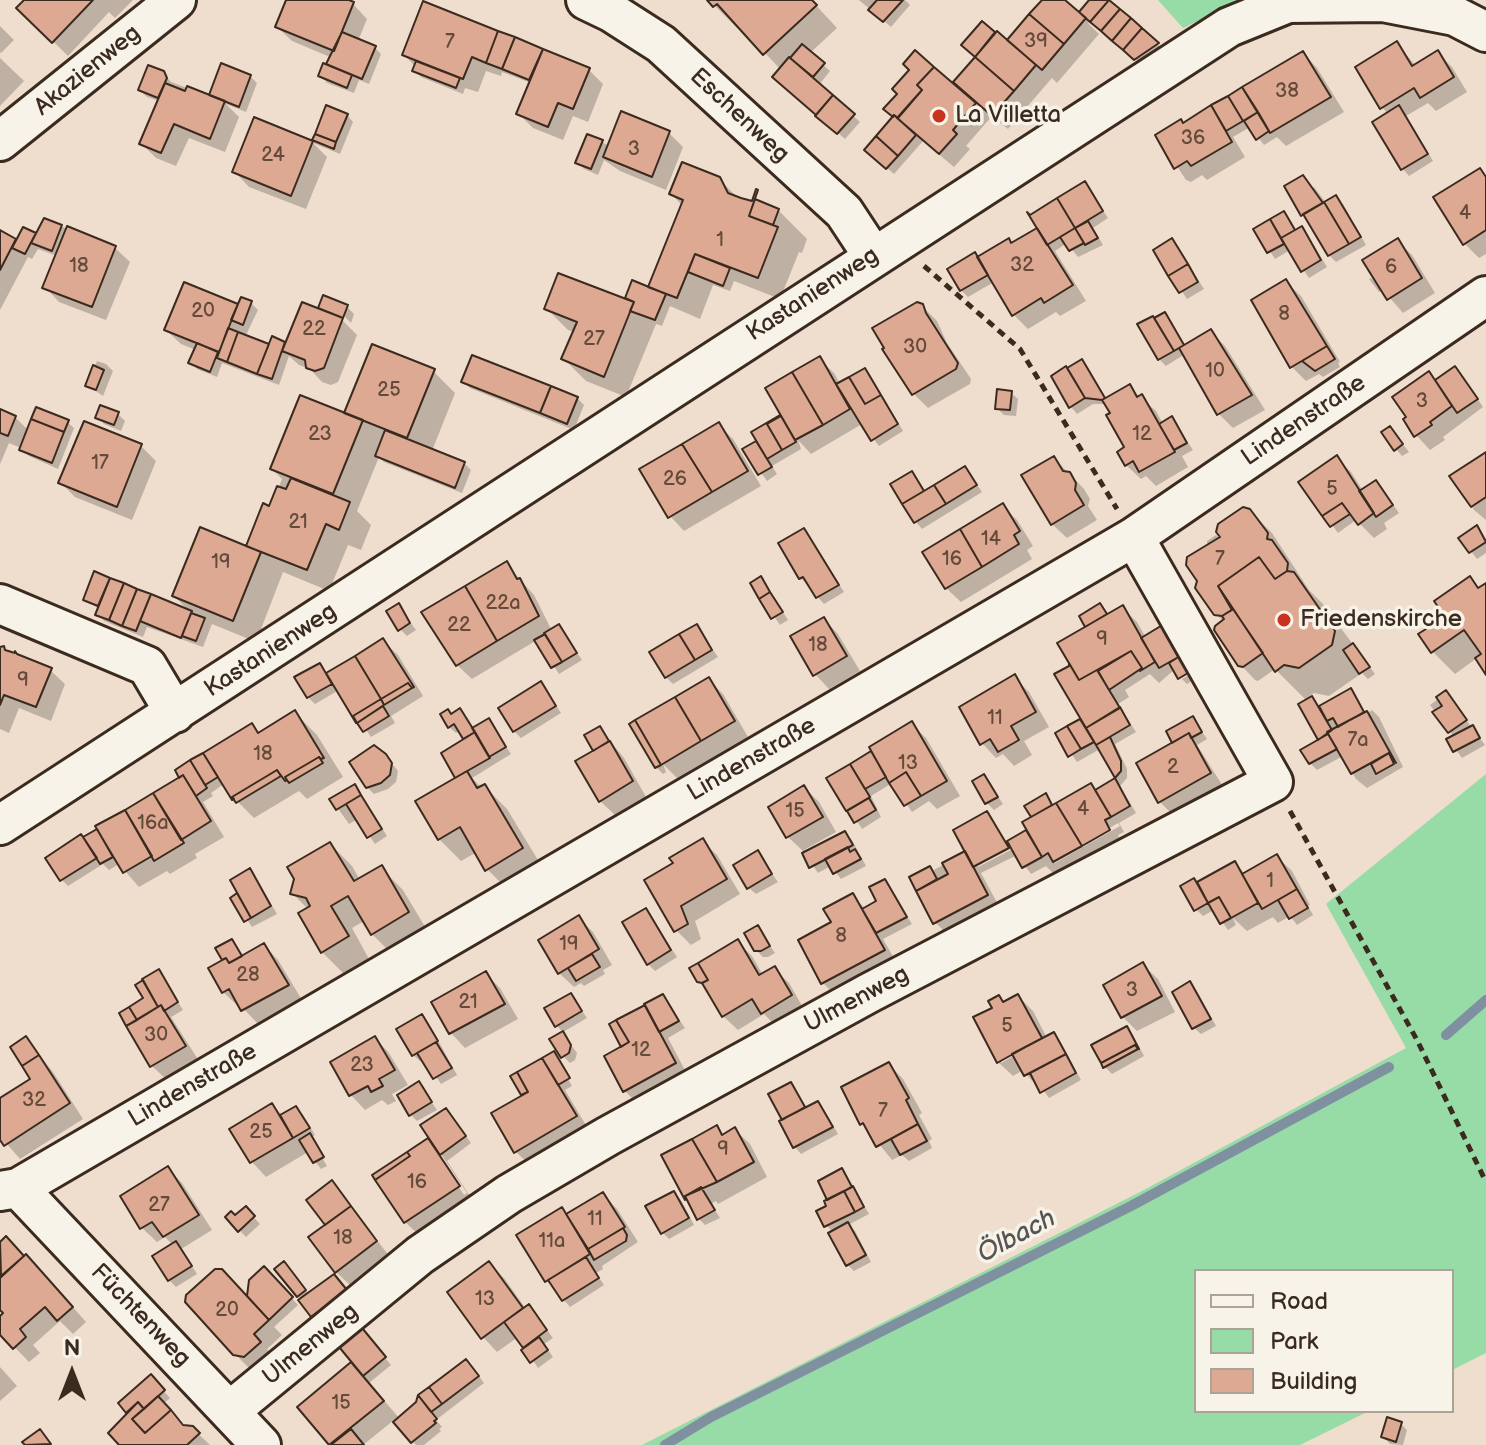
<!DOCTYPE html>
<meta charset="utf-8">
<style>
body{margin:0}
#map{position:relative;width:1486px;height:1445px;overflow:hidden;background:#efddce;font-family:"Balsamiq Sans",sans-serif}
canvas{display:block}
.legend{position:absolute;left:1194px;top:1269px;width:260px;height:144px;box-sizing:border-box;background:#f7f3e8;border:2px solid #aca397;margin:0;padding:10px 14px;list-style:none;font-size:24px;color:#3b2a1e}
.legend li{display:flex;align-items:center;gap:16px;height:40px}
.legend b{width:40px;border:2px solid #aca397}
.north{position:absolute;left:32px;top:1333px;width:80px;height:80px;-webkit-text-stroke:6px #f7f3e8;paint-order:stroke;rotate:0deg;font-size:22px;font-weight:700;line-height:32px;text-align:center;color:#3b2a1e}
.north::after{content:'';display:block;margin:auto;width:28px;height:36px;background:#3b2a1e;clip-path:polygon(50% 0,100% 100%,50% 72%,0 100%)}
</style>
<div id="map">
<canvas width="1486" height="1445"></canvas>
<ul class="legend">
<li><b style="height:10px;background:#f7f3e8"></b>Road</li>
<li><b style="height:22px;background:#97dba7"></b>Park</li>
<li><b style="height:22px;background:#dda992"></b>Building</li>
</ul>
<div class="north">N</div>
</div>
<script>
const ctx = document.querySelector('canvas').getContext('2d');
ctx.lineJoin = 'round';
function paint(path, color) { ctx.fillStyle = color; ctx.fill(path, 'evenodd'); }
const toPath = rows => new Path2D(rows.map(r => 'M' + r).join(''));
function trace(path, color, width, dash) { ctx.strokeStyle = color; ctx.lineWidth = width; ctx.lineCap = dash ? 'butt' : 'round'; ctx.setLineDash(dash || []); ctx.stroke(path); }
function write(font, color, halo, rows, align = 'center') {
  ctx.font = font + ' "Balsamiq Sans",sans-serif'; ctx.lineWidth = 7; ctx.setLineDash([]); ctx.textBaseline = 'middle'; ctx.strokeStyle = halo; ctx.fillStyle = color; for (const [text, x, y, turn = 0] of rows) {
    ctx.save(); ctx.translate(x, y); ctx.rotate((+turn || 0) * Math.PI / 180); ctx.textAlign = isNaN(turn) ? turn : align; if (halo) ctx.strokeText(text, 0, 0); ctx.fillText(text, 0, 0); ctx.restore();
  }
}
paint(toPath([
 [1158,0,1243,0,1183,28],
 [1486,774,1486,1353,1452,1370,1452,1271,1196,1271,1196,1411,1369,1411,1300,1445,642,1445,1142,1191,1406,1048,1326,904]
]), '#97dba7');
paint(toPath([
 [26,0,133,0,115,18,109,12,68,56,19,8],
 [288,0,343,0,353,4,367,19,358,41,375,48,381,54,369,84,359,80,354,93,327,83,321,76,330,57,292,41,277,27],
 [709,0,811,0,837,28,810,53,830,71,819,85,860,122,845,139,781,83,781,70,739,25,737,28],
 [859,0,905,0,910,5,891,27],
 [1045,0,1062,0,1079,15,1092,0,1107,0,1164,50,1142,65,1090,21,1088,23,1099,34,1057,83,1052,78,1008,129,992,116,966,146,970,149,954,167,923,141,894,174,867,150,895,118,886,109,953,85,977,57,964,45,982,24,1008,43],
 [424,4,588,69,603,84,588,122,573,116,563,140,533,128,518,113,531,83,502,72,501,76,486,71,478,92,465,88,463,94,421,77,414,70,416,67,404,55],
 [0,26,14,40,1,53,0,52],
 [1397,44,1416,66,1438,53,1452,67,1467,92,1436,111,1428,103,1406,116,1433,161,1409,176,1403,169,1388,114,1382,107],
 [1303,53,1317,68,1344,112,1286,146,1277,137,1264,145,1250,127,1233,137,1245,157,1207,180,1202,175,1191,182,1186,180,1157,136,1183,125],
 [0,58,24,81,0,106],
 [163,73,171,82,210,97,250,76,257,83,246,112,226,104,239,117,225,152,189,138,176,166,156,158,142,144,159,101,147,97,140,90],
 [327,108,347,115,353,122,340,154,313,143,327,157,306,209,249,187,235,172,256,119,313,143],
 [669,133,683,147,666,190,620,171,604,160,598,175,584,169,577,162,588,136,610,146],
 [1480,170,1486,176,1486,254,1479,258,1465,244],
 [719,179,739,199,778,210,807,239,802,253,799,252,780,299,734,281,730,291,713,285,700,319,670,306,662,326,656,324,626,397,586,381,564,359,574,332,568,330,546,308,633,304,627,298,650,289,683,206,671,194],
 [1085,184,1108,218,1093,228,1103,245,1078,257,1067,243,1055,251,1086,301,1060,316,1056,312,1028,329,1013,314,994,282,968,297,961,290,978,258,1012,245,1039,228],
 [1314,187,1326,203,1336,198,1343,204,1366,245,1336,262,1329,255,1312,188],
 [1284,213,1297,231,1302,229,1308,236,1327,267,1309,278,1290,250,1275,259,1256,230],
 [45,220,115,248,130,262,106,320,59,302,45,287,57,256,38,249,32,259,28,257,0,310,0,233,17,242,24,230,37,236],
 [1172,240,1204,289,1187,299,1155,250],
 [1397,240,1412,255,1435,293,1403,313,1383,290,1379,292,1369,279,1371,278,1377,284],
 [1286,282,1301,296,1340,362,1338,363,1340,367,1323,377,1319,374,1306,381,1292,367],
 [324,297,347,307,354,314,351,323,338,310,335,313,357,335,338,382,331,385,322,382,310,369,299,365,289,356,279,385,222,363,217,377,197,369,191,363,196,350,181,344,166,330,251,303,258,310,245,337,270,347,284,343,286,345,319,311],
 [922,306,937,321,947,343,971,379,970,384,928,408,913,393],
 [1164,314,1186,346,1210,331,1225,346,1265,410,1233,428,1219,414,1185,354,1166,366,1159,359,1140,325],
 [819,359,834,373,840,384,864,370,871,377,903,431,879,446,862,424,811,454,798,440,801,449,772,466,777,474,767,481,745,450,759,442,754,433,783,415],
 [97,361,106,364,113,371,103,396,87,385],
 [1082,361,1107,400,1129,387,1156,411,1163,424,1172,419,1193,450,1182,456,1188,467,1156,486,1146,476,1141,479,1126,465,1127,448,1107,404,1093,404,1077,414,1071,407],
 [433,371,455,393,432,451,464,463,471,470,462,493,384,462,379,457,357,511,371,525,361,550,348,545,329,591,283,572,256,642,212,624,203,647,147,627,143,637,104,621,98,614,99,609,85,599,95,574,190,612,174,596,247,548,271,508,282,479,272,469,345,416],
 [1429,374,1436,382,1462,376,1483,407,1443,437,1445,440,1430,450,1416,435],
 [463,381,577,398,584,405,574,430,470,388],
 [1011,393,1018,399,1016,416,1004,415,997,408],
 [101,407,118,414,125,421,121,431,104,424,97,417],
 [0,411,15,417,29,431,67,422,74,428,58,469,29,456,21,448,9,443,0,464],
 [85,424,141,446,156,461,132,520,75,497,61,483],
 [719,425,733,439,761,486,684,531,670,516],
 [1390,428,1409,452,1402,456,1396,449],
 [1486,454,1486,520,1474,510,1452,477],
 [1054,458,1084,489,1090,499,1088,506,1097,520,1067,538,1052,524],
 [1336,458,1351,472,1363,491,1382,489,1399,513,1384,523,1387,529,1374,538,1356,520,1338,533,1301,482],
 [965,468,982,492,922,529,916,522,912,474,926,492],
 [1003,506,1017,520,1033,546,1027,550,1032,559,961,602,946,588],
 [1249,510,1272,533,1309,590,1323,604,1375,674,1368,679,1362,673,1329,696,1314,693,1310,696,1320,707,1351,691,1366,714,1372,710,1379,717,1403,767,1367,788,1356,779,1343,756,1317,770,1310,763,1321,741,1301,705,1307,701,1275,669,1258,681,1255,680,1240,664,1224,622,1216,614,1207,541,1216,535,1222,541],
 [1477,528,1486,539,1486,553,1477,559,1461,538],
 [804,530,844,592,824,604,801,578],
 [506,564,534,595,552,631,559,626,582,660,559,674,537,640,472,679,457,665],
 [761,579,788,620,780,625,752,583],
 [1470,579,1480,589,1486,585,1486,671,1477,658,1455,674,1433,652],
 [398,606,416,630,407,636,400,629],
 [1100,606,1108,616,1122,608,1137,622,1146,638,1164,627,1192,668,1175,669,1159,683,1150,674,1125,690,1129,697,1118,704,1136,732,1115,744,1127,769,1127,778,1120,786,1136,813,1119,823,1124,832,1118,835,1123,845,1069,876,1062,868,1053,873,1046,866,1031,874,1017,855,981,873,1001,910,950,937,935,922,911,878,932,871,967,852,987,814,1007,843,1029,830,1033,816,1046,796,1054,806,1090,785,1097,791,1117,779,1100,749,1077,762,1058,734,1083,719,1073,666],
 [1118,823,1120,826,1055,863,1052,861],
 [1018,841,1020,845,978,867,975,864],
 [824,619,838,634,860,671,829,689,815,674],
 [696,626,718,657,673,684,666,677],
 [383,641,398,655,423,696,391,716,395,723,371,737,339,690,315,704,308,697,319,665,328,675],
 [0,650,50,670,65,684,51,721,19,708,9,733,0,729],
 [1194,672,1198,677,1187,684,1182,679],
 [1014,677,1029,692,1049,727,1024,741,1032,755,1014,766,1003,754,996,758,982,743],
 [709,680,723,694,748,737,677,778,663,764,666,772,663,774,656,767],
 [541,683,561,713,521,738,514,731],
 [1446,693,1485,745,1462,758,1449,740,1454,737,1430,705],
 [460,710,474,729,489,721,511,754,472,778,482,788,485,787,507,809,544,870,509,891,487,869,477,852,461,861,439,839,466,740,460,731,456,733,449,727,452,716],
 [295,713,317,735,343,777,307,799,299,791,254,818,232,796,224,784,211,793,213,796,203,802,224,837,195,854,197,858,170,874,167,871,139,887,119,864,109,870,103,864,68,886,62,880,83,839,181,776,252,726,260,734],
 [1193,719,1207,739,1197,745,1224,788,1174,816,1160,802,1175,743],
 [912,724,926,738,960,796,937,809,929,801,912,812,892,783,871,796,881,817,862,829,829,778,874,752],
 [599,728,624,758,646,797,615,815,600,801,596,751],
 [385,755,398,771,396,782,388,789,374,794,367,787],
 [984,776,1003,804,994,810,987,803],
 [355,787,387,836,375,844,358,819,349,824,332,800],
 [804,787,819,802,836,832,804,850,806,853,845,833,852,840,866,866,841,879,831,866,818,873,803,851,788,837],
 [702,841,717,855,740,894,695,921,701,939,691,945,676,930,676,864],
 [330,844,352,866,360,880,381,868,403,890,430,935,394,956,372,934,364,921,352,928,369,959,344,974,322,952,308,909,293,894],
 [757,853,778,882,756,894,749,888],
 [1277,857,1292,871,1310,905,1308,906,1313,915,1297,925,1290,916,1278,923,1273,917,1247,931,1233,918,1236,925,1228,930,1214,910,1203,916,1196,909,1194,880,1198,884,1235,863,1246,875],
 [249,871,256,878,277,914,252,927,233,898,240,894],
 [884,881,912,924,883,939,898,965,837,997,823,983,852,896,866,909,879,902],
 [646,910,677,957,655,971,648,964],
 [579,918,593,932,612,965,603,970,605,974,584,986,581,983,574,987,559,973],
 [757,927,775,953,768,957,763,957,756,950],
 [231,941,243,957,264,945,278,960,302,1000,258,1024,240,1005,238,1006,223,992,223,959],
 [738,942,752,956,763,975,774,969,789,983,805,1011,777,1027,764,1014,738,1030,723,1016,699,981],
 [1143,965,1158,979,1175,1012,1137,1031,1123,1017],
 [159,972,183,1010,171,1017,199,1061,167,1080,152,1066,146,999],
 [485,973,500,988,518,1019,465,1048,451,1033,433,1003],
 [1190,984,1197,991,1216,1026,1201,1034,1194,1028],
 [571,995,587,1018,563,1032,557,1026],
 [663,996,685,1028,668,1038,689,1078,639,1105,624,1090,624,1047],
 [1018,996,1033,1011,1047,1038,1054,1034,1060,1041,1081,1080,1049,1098,1036,1080,1032,1081,1023,1070,1013,1076,998,1062,994,1009,999,997,1004,1003],
 [1022,1051,1001,1063,1001,1058],
 [422,1017,429,1024,457,1075,441,1084,424,1059,420,1061,413,1055],
 [1126,1028,1133,1035,1144,1056,1112,1074,1105,1067,1094,1045],
 [563,1034,577,1053,575,1060,570,1063,563,1056],
 [26,1038,53,1072,83,1119,20,1159,0,1136,0,1100,33,1079],
 [375,1038,389,1053,408,1085,392,1094,396,1101,388,1105,382,1100,365,1110,351,1095,332,1063],
 [556,1058,572,1086,565,1090,590,1132,531,1166,516,1152,493,1114,525,1096,523,1094],
 [889,1064,903,1079,922,1113,919,1115,932,1139,929,1141,932,1148,909,1161,902,1155,892,1160,862,1123],
 [419,1084,437,1110,417,1121,411,1115],
 [791,1084,807,1108,817,1103,824,1110,838,1134,801,1154,795,1147,771,1095],
 [272,1105,283,1116,296,1108,303,1115,315,1135,311,1137,315,1141,312,1141,327,1166,321,1169,308,1152,266,1177,252,1162,232,1130],
 [452,1117,471,1143,447,1161,473,1201,420,1236,405,1222,428,1140,434,1147],
 [437,1154,441,1154,467,1193,464,1195],
 [716,1128,724,1136,735,1130,750,1144,767,1177,718,1204,716,1201,711,1204,720,1218,705,1225,698,1218,689,1200],
 [167,1168,182,1183,212,1230,181,1249,197,1274,176,1287,169,1280,173,1245,165,1237,157,1242,142,1228],
 [842,1171,848,1178,869,1214,848,1225,855,1231,871,1262,854,1271,847,1264,833,1232,826,1225,829,1206],
 [674,1193,681,1200,694,1225,669,1239,662,1232],
 [603,1194,617,1209,638,1242,602,1266,603,1269,596,1273,604,1285,570,1307,547,1281,567,1215],
 [246,1209,260,1224,246,1237,227,1217,235,1218],
 [356,1213,390,1257,351,1286,336,1272],
 [6,1239,24,1258,41,1271,86,1322,73,1334,60,1321,33,1345,40,1353,29,1362,0,1332,0,1319,6,1313,0,1307,0,1245],
 [489,1264,504,1278,526,1309,535,1314,553,1338,544,1344,553,1357,538,1368,518,1337,497,1352,483,1337],
 [264,1268,298,1305,274,1327,282,1335,267,1349,274,1357,260,1371,250,1369,234,1353,249,1300,251,1281],
 [277,1269,290,1271,309,1294,341,1283,352,1298,319,1322],
 [364,1333,391,1365,369,1383,400,1419,473,1368,484,1383,436,1420,442,1427,439,1429,441,1431,424,1445,416,1445,394,1420,363,1445,332,1445,300,1407,361,1370],
 [0,1367,17,1386,0,1401],
 [157,1384,170,1398,163,1404,184,1427,192,1428,210,1445,122,1445,130,1414,121,1404],
 [1401,1424,1407,1430,1403,1445,1390,1444,1383,1437]
]), '#0003');
trace(toPath([
 [1446,1035,1486,1000],
 [665,1445,711,1417,1131,1206,1389,1067]
]), '#7f90a0', 10);
const building = toPath([
 [24,0,93,0,52,43,16,8,24,0],
 [286,0,349,0,354,2,334,51,275,27,286,0],
 [707,0,812,0,817,5,763,55,717,4,713,7,707,0],
 [877,0,903,0,883,22,868,10,877,0],
 [1042,0,1065,0,1086,18,1064,44,1029,14,1042,0],
 [1089,0,1109,0,1090,22,1079,12,1089,0],
 [1109,0,1120,9,1101,31,1090,22,1109,0],
 [423,1,498,31,486,63,472,57,463,79,402,55,423,1],
 [1120,9,1131,18,1112,41,1101,31,1120,9],
 [1029,14,1064,44,1042,70,1007,40,1029,14],
 [1131,18,1142,28,1123,50,1112,41,1131,18],
 [982,21,995,32,975,57,961,45,982,21],
 [1142,28,1159,43,1134,60,1123,50,1142,28],
 [498,31,515,37,502,69,486,63,498,31],
 [997,31,1036,65,1014,91,975,57,997,31],
 [342,32,376,46,362,79,326,64,342,32],
 [515,37,543,49,529,80,502,69,515,37],
 [1397,41,1412,66,1438,50,1454,77,1420,98,1414,88,1380,109,1355,67,1397,41],
 [802,44,825,63,813,77,790,58,802,44],
 [543,49,590,68,573,109,558,103,548,127,516,114,543,49],
 [915,50,934,67,917,85,922,90,898,118,894,115,893,117,883,109,897,94,892,89,909,70,903,64,915,50],
 [1303,51,1331,97,1270,133,1242,87,1303,51],
 [789,57,833,95,816,115,772,77,789,57],
 [975,57,1014,91,992,116,953,82,975,57],
 [416,61,460,78,456,88,412,71,416,61],
 [221,63,251,75,239,107,209,95,221,63],
 [323,63,352,75,347,88,318,76,323,63],
 [148,65,164,71,167,78,158,98,138,90,148,65],
 [934,67,976,103,953,130,957,134,939,154,897,118,922,90,917,85,934,67],
 [165,83,185,91,187,86,225,101,210,139,174,124,161,153,139,144,165,83],
 [1242,87,1258,112,1243,121,1228,96,1242,87],
 [833,95,855,114,837,134,815,116,833,95],
 [1228,96,1243,121,1226,131,1211,105,1228,96],
 [326,105,348,114,336,142,315,134,326,105],
 [1211,105,1232,142,1191,166,1187,161,1174,169,1155,135,1181,119,1183,123,1211,105],
 [1399,105,1428,154,1401,170,1372,122,1399,105],
 [621,111,670,131,652,177,603,157,621,111],
 [1258,112,1269,131,1256,140,1244,121,1258,112],
 [894,115,916,135,898,156,876,136,894,115],
 [254,117,313,141,291,196,232,172,254,117],
 [315,134,336,142,334,149,312,140,315,134],
 [587,134,603,140,591,169,575,163,587,134],
 [876,136,898,156,886,169,864,150,876,136],
 [682,162,720,177,728,193,741,198,752,201,756,189,758,190,749,216,778,227,758,278,695,254,677,298,648,287,683,200,669,194,682,162],
 [1480,168,1486,177,1486,230,1463,245,1433,197,1480,168],
 [1303,175,1323,203,1301,216,1284,186,1303,175],
 [1085,181,1103,211,1075,228,1057,198,1085,181],
 [1336,195,1361,237,1349,244,1324,202,1336,195],
 [1057,198,1075,228,1047,245,1027,212,1030,215,1057,198],
 [755,199,779,209,773,225,749,216,755,199],
 [1324,202,1349,244,1328,256,1303,214,1324,202],
 [1284,211,1295,230,1281,238,1270,219,1284,211],
 [44,218,62,225,52,251,31,243,44,218],
 [1270,219,1284,244,1267,253,1253,229,1270,219],
 [1088,221,1098,238,1085,245,1075,228,1088,221],
 [67,226,116,246,92,307,42,288,67,226],
 [1302,226,1321,260,1301,272,1281,238,1302,226],
 [23,227,36,233,25,254,12,248,23,227],
 [1037,228,1073,285,1044,303,1041,298,1012,316,977,257,1009,238,1011,243,1037,228],
 [1075,228,1084,243,1069,251,1060,237,1075,228],
 [0,230,16,239,0,270,0,230],
 [1172,238,1188,264,1168,276,1153,250,1172,238],
 [1398,238,1422,278,1387,300,1362,260,1398,238],
 [975,252,988,275,960,291,947,269,975,252],
 [695,254,730,268,723,286,688,272,695,254],
 [1188,264,1198,282,1179,293,1168,276,1188,264],
 [558,273,634,302,604,377,561,359,577,322,544,309,558,273],
 [1286,279,1327,346,1290,368,1251,300,1286,279],
 [632,280,666,294,655,320,630,311,634,302,625,298,632,280],
 [184,282,238,304,219,352,164,330,184,282],
 [323,295,348,305,343,318,318,308,323,295],
 [241,297,252,301,243,325,231,320,241,297],
 [302,302,343,318,324,368,315,371,306,368,305,360,282,351,302,302],
 [917,302,923,304,926,313,958,363,956,369,912,395,882,349,884,348,872,328,917,302],
 [1165,312,1184,345,1174,351,1154,318,1165,312],
 [1153,316,1174,351,1158,360,1137,324,1153,316],
 [228,328,238,332,227,362,217,358,228,328],
 [1211,329,1252,395,1217,415,1179,348,1211,329],
 [238,332,269,344,257,374,227,362,238,332],
 [272,336,285,342,272,379,257,374,272,336],
 [197,343,218,352,210,372,188,363,197,343],
 [372,344,435,369,407,438,344,413,372,344],
 [1327,346,1335,359,1315,371,1302,361,1327,346],
 [472,355,551,386,540,413,461,382,472,355],
 [820,356,850,409,823,425,792,372,820,356],
 [1082,359,1105,398,1102,400,1085,398,1067,368,1082,359],
 [93,365,104,370,96,390,85,386,93,365],
 [1066,366,1085,398,1069,408,1051,376,1066,366],
 [1455,366,1478,399,1457,413,1435,380,1455,366],
 [865,368,881,395,865,404,849,377,865,368],
 [1429,371,1452,406,1430,422,1432,425,1414,437,1403,419,1406,417,1392,397,1429,371],
 [792,372,823,425,795,440,765,388,792,372],
 [849,377,865,404,881,395,898,424,871,441,836,384,849,377],
 [1130,384,1137,397,1142,394,1175,452,1139,472,1133,461,1125,466,1117,452,1124,447,1106,415,1110,413,1102,400,1130,384],
 [551,386,578,397,567,424,540,413,551,386],
 [997,389,1012,391,1010,410,995,409,997,389],
 [300,395,363,420,333,494,270,469,300,395],
 [100,405,119,412,114,425,95,418,100,405],
 [36,407,69,420,64,432,31,419,36,407],
 [0,409,16,416,8,436,0,433,0,409],
 [780,415,767,424,782,450,767,459,751,432,780,415],
 [781,416,796,442,782,450,767,424,781,416],
 [1172,416,1187,443,1174,450,1159,424,1172,416],
 [31,419,64,432,52,463,19,450,31,419],
 [84,421,142,444,117,507,58,483,84,421],
 [719,422,748,471,712,492,682,444,719,422],
 [1390,426,1403,444,1394,451,1381,432,1390,426],
 [385,430,465,462,455,488,375,456,385,430],
 [756,441,772,467,758,475,742,449,756,441],
 [682,444,712,492,668,518,639,469,682,444],
 [1486,452,1486,497,1471,507,1449,476,1486,452],
 [1337,455,1374,513,1358,525,1342,503,1322,516,1298,482,1337,455],
 [1054,456,1063,471,1070,472,1076,483,1075,490,1084,505,1051,525,1021,475,1054,456],
 [965,466,977,485,946,504,934,485,965,466],
 [912,471,924,491,902,504,890,484,912,471],
 [291,478,350,502,339,530,326,524,307,570,246,546,263,503,269,506,277,486,286,489,291,478],
 [1376,480,1393,505,1376,517,1359,491,1376,480],
 [934,485,946,504,914,523,902,504,934,485],
 [1003,503,1020,531,1014,535,1019,544,982,567,960,529,1003,503],
 [1342,503,1350,514,1330,527,1322,516,1342,503],
 [1243,507,1250,509,1268,533,1267,539,1272,540,1288,563,1287,571,1275,579,1259,557,1218,586,1232,610,1222,616,1214,615,1195,588,1197,581,1186,565,1187,557,1220,537,1216,532,1218,524,1243,507],
 [1477,525,1486,542,1469,553,1458,538,1477,525],
 [200,527,261,552,233,621,172,596,200,527],
 [804,528,839,585,816,598,803,577,799,579,778,543,804,528],
 [960,529,982,567,945,589,922,552,960,529],
 [1259,557,1275,579,1287,571,1294,572,1335,631,1332,645,1299,668,1284,665,1275,672,1218,586,1259,557],
 [507,561,517,579,520,578,539,616,497,641,465,586,507,561],
 [94,571,110,578,98,606,83,600,94,571],
 [761,576,770,592,759,599,750,583,761,576],
 [1470,576,1478,588,1486,583,1486,675,1475,658,1481,654,1464,630,1431,653,1418,634,1445,617,1434,601,1470,576],
 [110,578,124,583,109,620,95,615,110,578],
 [124,583,137,589,122,626,109,620,124,583],
 [465,586,497,641,456,666,421,612,465,586],
 [137,589,151,594,136,631,122,626,137,589],
 [770,592,783,612,771,619,759,599,770,592],
 [151,594,192,611,181,638,140,621,151,594],
 [399,603,410,623,398,631,386,611,399,603],
 [1100,603,1107,614,1085,627,1079,616,1100,603],
 [1123,605,1155,662,1140,671,1142,668,1131,651,1079,680,1057,643,1123,605],
 [1233,609,1263,653,1243,667,1238,666,1214,630,1215,626,1224,619,1222,616,1233,609],
 [191,613,205,618,196,641,182,636,191,613],
 [824,617,847,656,813,676,790,636,824,617],
 [559,624,577,653,562,662,544,633,559,624],
 [697,624,712,650,695,660,679,634,697,624],
 [1164,624,1182,655,1159,668,1141,638,1164,624],
 [545,634,562,662,551,668,534,640,545,634],
 [679,634,695,660,665,678,649,652,679,634],
 [383,638,414,687,412,688,408,683,381,699,355,656,383,638],
 [1353,643,1370,667,1359,674,1343,650,1353,643],
 [4,646,5,650,15,653,15,651,17,654,52,668,36,707,4,695,0,705,0,647,4,646],
 [1131,651,1142,668,1109,690,1098,671,1131,651],
 [1183,654,1193,670,1178,679,1169,663,1183,654],
 [355,656,381,699,353,716,356,723,326,673,355,656],
 [320,663,332,684,307,698,294,677,320,663],
 [1069,663,1079,680,1097,670,1120,708,1086,728,1054,674,1069,666,1069,663],
 [1015,674,1036,712,1011,726,1019,740,998,752,990,739,980,745,959,707,1015,674],
 [709,677,735,721,701,741,675,697,709,677],
 [541,681,556,706,513,732,498,708,541,681],
 [408,683,412,688,384,705,381,699,408,683],
 [1351,688,1364,712,1338,727,1333,718,1327,721,1319,706,1351,688],
 [1446,690,1467,720,1448,733,1432,712,1442,706,1436,697,1446,690],
 [1312,696,1332,730,1318,740,1298,704,1312,696],
 [675,697,701,741,661,765,635,720,675,697],
 [381,699,384,705,357,723,353,716,381,699],
 [383,706,389,716,363,732,357,723,383,706],
 [1120,707,1130,725,1096,745,1086,728,1120,707],
 [460,708,475,732,463,739,454,724,448,728,440,714,448,709,451,714,460,708],
 [295,710,324,758,321,759,319,757,285,777,287,780,285,781,277,770,232,797,234,799,232,800,203,753,252,723,258,733,295,710],
 [1367,711,1396,763,1389,753,1351,774,1327,732,1367,711],
 [1193,716,1202,732,1191,738,1189,733,1172,743,1166,731,1193,716],
 [489,718,506,747,489,757,472,728,489,718],
 [1080,719,1094,742,1081,749,1067,726,1080,719],
 [635,720,661,765,655,768,629,724,635,720],
 [912,721,947,781,921,796,906,772,889,783,869,747,912,721],
 [1473,725,1480,738,1453,752,1446,739,1473,725],
 [600,726,609,741,593,751,584,735,600,726],
 [1067,726,1081,749,1068,757,1055,733,1067,726],
 [475,732,490,758,455,778,441,753,475,732],
 [1189,733,1211,773,1158,803,1136,763,1189,733],
 [1328,734,1337,749,1309,764,1300,750,1328,734],
 [1110,737,1121,761,1121,771,1115,778,1096,745,1110,737],
 [610,741,633,781,599,802,575,761,610,741],
 [374,745,386,754,392,763,390,775,381,783,366,788,349,762,374,745],
 [871,751,886,777,865,789,850,764,871,751],
 [203,753,218,777,205,785,190,760,203,753],
 [1389,753,1394,764,1376,774,1371,764,1389,753],
 [319,757,323,763,289,783,285,777,319,757],
 [190,760,207,788,196,796,183,775,179,778,175,770,190,760],
 [850,764,870,797,846,811,826,778,850,764],
 [277,770,281,776,236,803,232,797,277,770],
 [467,771,477,788,485,784,523,848,485,871,460,827,438,840,415,801,467,771],
 [906,772,921,796,904,806,889,783,906,772],
 [984,774,998,797,985,804,972,781,984,774],
 [183,775,211,821,181,840,153,793,183,775],
 [1115,778,1130,806,1111,817,1095,790,1115,778],
 [1091,783,1111,817,1105,820,1110,830,1082,846,1056,803,1091,783],
 [355,784,361,795,336,810,329,799,355,784],
 [804,785,823,817,786,838,768,807,804,785],
 [153,793,184,843,154,861,125,810,153,793],
 [1046,793,1052,805,1031,817,1024,806,1046,793],
 [361,795,382,829,367,838,346,804,361,795],
 [869,798,876,810,854,823,847,811,869,798],
 [1056,803,1082,846,1053,862,1048,853,1042,857,1022,822,1056,803],
 [125,810,152,856,123,873,95,826,125,810],
 [987,811,1009,848,973,867,953,830,987,811],
 [97,829,113,857,100,864,83,837,97,829],
 [1026,830,1042,857,1022,868,1007,841,1026,830],
 [845,831,853,845,809,868,802,853,845,831],
 [81,834,97,858,60,881,45,858,81,834],
 [703,838,727,879,681,906,688,924,674,932,644,880,673,863,669,858,703,838],
 [330,842,354,881,382,865,409,912,371,935,348,896,331,906,349,936,321,953,298,913,310,906,306,898,290,894,294,879,287,867,330,842],
 [848,847,850,852,855,849,861,859,833,874,825,859,848,847],
 [758,850,772,874,747,889,733,865,758,850],
 [965,851,988,895,933,924,916,891,948,874,942,863,965,851],
 [1277,854,1297,889,1262,909,1242,874,1277,854],
 [1235,861,1258,903,1231,918,1219,897,1208,903,1197,882,1235,861],
 [930,866,937,879,916,891,909,877,930,866],
 [250,868,271,906,251,918,230,880,250,868],
 [1194,878,1208,903,1194,911,1180,886,1194,878],
 [885,879,907,917,876,933,862,909,876,901,869,887,885,879],
 [1297,889,1308,908,1289,919,1278,900,1297,889],
 [237,893,251,918,244,922,230,898,237,893],
 [853,893,885,950,821,984,798,940,831,922,823,909,853,893],
 [1219,897,1231,918,1220,924,1208,903,1219,897],
 [646,908,671,950,647,965,622,922,646,908],
 [579,915,599,949,558,974,538,940,579,915],
 [758,925,770,946,761,951,754,951,744,933,758,925],
 [232,939,242,956,229,963,226,958,222,960,215,948,232,939],
 [738,939,759,975,775,966,792,995,761,1014,752,999,722,1017,702,983,708,980,698,963,738,939],
 [264,943,289,985,241,1011,229,989,222,993,208,968,226,958,229,963,264,943],
 [592,954,600,967,576,981,568,968,592,954],
 [1143,962,1162,996,1121,1018,1103,985,1143,962],
 [698,963,708,980,702,983,697,982,689,968,698,963],
 [159,969,178,1002,164,1011,161,1005,158,1007,142,979,159,969],
 [486,971,505,1004,449,1034,431,1002,486,971],
 [143,980,158,1007,137,1020,129,1007,143,998,135,985,143,980],
 [1190,981,1211,1019,1192,1029,1172,992,1190,981],
 [571,993,582,1011,555,1027,544,1008,571,993],
 [663,994,679,1021,659,1032,644,1004,663,994],
 [1018,994,1042,1038,997,1063,973,1017,992,1008,988,1001,999,995,1003,1002,1018,994],
 [161,1005,186,1046,150,1067,126,1026,161,1005],
 [645,1005,676,1063,623,1092,604,1056,629,1042,616,1020,645,1005],
 [129,1007,137,1020,126,1026,119,1013,129,1007],
 [422,1014,438,1041,412,1056,396,1029,422,1014],
 [616,1020,629,1042,621,1047,609,1024,616,1020],
 [1127,1026,1139,1049,1135,1045,1101,1063,1091,1045,1127,1026],
 [563,1031,571,1045,569,1053,561,1058,549,1039,563,1031],
 [1054,1032,1066,1054,1024,1076,1012,1054,1054,1032],
 [26,1036,39,1055,22,1066,10,1047,26,1036],
 [375,1036,395,1070,379,1079,383,1086,371,1092,368,1086,349,1096,330,1062,375,1036],
 [436,1042,452,1068,433,1079,417,1053,436,1042],
 [1135,1045,1138,1049,1103,1068,1101,1063,1135,1045],
 [554,1051,570,1078,558,1085,542,1058,554,1051],
 [1066,1054,1076,1073,1040,1093,1030,1073,1066,1054],
 [39,1055,70,1103,4,1146,0,1140,0,1098,30,1079,22,1066,39,1055],
 [542,1058,577,1116,514,1153,491,1113,528,1092,517,1072,542,1058],
 [889,1062,909,1098,906,1100,918,1124,876,1147,863,1123,860,1125,841,1087,889,1062],
 [517,1072,528,1092,521,1095,510,1076,517,1072],
 [419,1081,432,1102,409,1116,397,1095,419,1081],
 [791,1082,805,1107,782,1120,768,1094,791,1082],
 [818,1101,833,1127,793,1148,779,1121,818,1101],
 [272,1103,293,1138,250,1163,229,1129,272,1103],
 [296,1106,310,1128,293,1138,280,1115,296,1106],
 [446,1108,466,1136,440,1155,420,1125,446,1108],
 [918,1124,927,1141,900,1155,891,1139,918,1124],
 [717,1125,722,1135,735,1127,754,1162,717,1182,692,1139,717,1125],
 [310,1133,324,1157,313,1163,299,1140,310,1133],
 [428,1138,460,1186,404,1223,375,1180,410,1156,407,1152,428,1138],
 [692,1139,717,1182,685,1196,685,1200,661,1155,692,1139],
 [407,1152,410,1156,375,1180,372,1175,407,1152],
 [168,1166,199,1215,163,1237,152,1222,140,1229,120,1196,168,1166],
 [842,1168,852,1187,827,1200,818,1181,842,1168],
 [332,1180,351,1206,325,1225,306,1200,332,1180],
 [853,1186,864,1207,855,1212,844,1191,853,1186],
 [701,1187,715,1210,697,1220,685,1196,701,1187],
 [674,1191,689,1218,661,1234,645,1206,674,1191],
 [844,1191,855,1212,824,1227,816,1211,826,1206,824,1201,844,1191],
 [603,1192,625,1227,588,1249,566,1214,603,1192],
 [246,1206,255,1216,238,1232,225,1217,231,1211,235,1215,246,1206],
 [351,1206,377,1241,335,1273,308,1237,351,1206],
 [562,1207,590,1254,545,1282,516,1235,562,1207],
 [848,1222,866,1255,846,1266,828,1233,848,1222],
 [623,1228,627,1235,626,1241,594,1260,588,1249,623,1228],
 [6,1236,24,1256,1,1276,0,1242,6,1236],
 [176,1241,192,1266,168,1281,152,1256,176,1241],
 [26,1254,73,1307,57,1321,45,1307,20,1329,26,1337,13,1349,0,1335,0,1316,3,1313,0,1310,0,1278,26,1254],
 [586,1257,599,1278,562,1301,548,1280,586,1257],
 [284,1261,306,1290,297,1297,274,1269,284,1261],
 [489,1261,523,1308,481,1339,447,1292,489,1261],
 [264,1266,293,1297,269,1320,247,1296,249,1280,264,1266],
 [215,1269,222,1269,269,1320,254,1334,261,1342,244,1357,233,1355,185,1302,186,1295,215,1269],
 [334,1274,347,1290,311,1317,298,1300,334,1274],
 [529,1304,547,1330,523,1348,504,1322,529,1304],
 [358,1323,386,1357,363,1376,335,1342,358,1323],
 [539,1337,548,1350,530,1363,521,1350,539,1337],
 [466,1359,479,1376,442,1404,429,1387,466,1359],
 [351,1362,384,1401,329,1445,297,1407,351,1362],
 [151,1374,165,1390,144,1409,138,1402,126,1413,118,1403,151,1374],
 [429,1387,442,1404,431,1412,418,1395,429,1387],
 [418,1395,437,1419,434,1421,436,1423,411,1443,393,1422,416,1402,418,1395],
 [158,1396,171,1410,145,1433,132,1419,158,1396],
 [138,1402,144,1409,132,1419,145,1433,171,1410,183,1425,193,1426,200,1433,187,1445,119,1445,108,1433,138,1402],
 [1387,1417,1402,1422,1396,1442,1381,1437,1387,1417],
 [40,1429,51,1444,25,1445,22,1442,40,1429],
 [351,1429,364,1445,332,1445,332,1444,351,1429]
]);
paint(building, '#dda992');
trace(building, '#3b2a1e', 2);
const minor = toPath([
 [586,0,611,12,661,44,844,212,873,256],
 [0,141,176,0],
 [0,604,147,666,175,713],
 [0,825,1229,27,1288,3,1383,2,1455,16,1486,32],
 [18,1188,261,1445],
 [0,1191,18,1188,1134,537,1486,296],
 [231,1410,420,1255,509,1194,608,1136,869,993,1273,782,1134,537]
]);
trace(minor, '#3b2a1e', 44);
trace(toPath([
 [924,266,1020,349,1117,509],
 [1290,811,1417,1040,1486,1182]
]), '#3b2a1e', 5, [8, 6]);
trace(minor, '#f7f3e8', 38);
for (const [x, y, r, color] of [
 [939,116,8,"#c8321e"],
 [1284,620,8,"#c8321e"]
]) { const dot = new Path2D(); dot.arc(x, y, r, 0, 2 * Math.PI); ctx.fillStyle = color; ctx.fill(dot); trace(dot, '#f7f3e8', 3); }
write('20px', '#644a3b', null, [
 ["39",1036,42],
 ["7",450,43],
 ["38",1287,92],
 ["36",1193,139],
 ["3",634,150],
 ["24",273,156],
 ["4",1465,214],
 ["1",720,241],
 ["32",1022,266],
 ["18",79,267],
 ["6",1391,268],
 ["20",203,312],
 ["8",1284,315],
 ["22",314,330],
 ["27",594,340],
 ["30",915,348],
 ["10",1215,372],
 ["25",389,391],
 ["3",1422,402],
 ["23",320,435],
 ["12",1142,435],
 ["17",100,464],
 ["26",675,480],
 ["5",1332,490],
 ["21",298,523],
 ["14",991,540],
 ["16",952,560],
 ["7",1220,560],
 ["19",221,563],
 ["22a",503,604],
 ["22",459,626],
 ["9",1102,640],
 ["18",818,646],
 ["9",23,681],
 ["11",995,719],
 ["7a",1358,741],
 ["18",263,755],
 ["13",908,764],
 ["2",1173,768],
 ["4",1083,810],
 ["15",795,812],
 ["16a",153,824],
 ["1",1270,882],
 ["8",841,937],
 ["19",569,945],
 ["28",248,976],
 ["3",1132,991],
 ["21",468,1003],
 ["5",1007,1027],
 ["30",156,1036],
 ["12",641,1051],
 ["23",362,1066],
 ["32",34,1101],
 ["7",883,1112],
 ["25",261,1133],
 ["9",723,1150],
 ["16",417,1183],
 ["27",159,1206],
 ["11",595,1220],
 ["18",343,1239],
 ["11a",552,1242],
 ["13",485,1300],
 ["20",227,1311],
 ["15",341,1404]
]);
write('24px', '#3b2a1e', '#f7f3e8', [
 ["Akazienweg",88,71,-39],
 ["Eschenweg",739,116,43],
 ["Kastanienweg",813,295,-33],
 ["Lindenstraße",1304,421,-34],
 ["Kastanienweg",271,651,-33],
 ["Lindenstraße",752,760,-30],
 ["Ulmenweg",857,1000,-28],
 ["Lindenstraße",193,1086,-30],
 ["Füchtenweg",140,1316,46],
 ["Ulmenweg",311,1345,-39]
]);
write('24px', '#3b2a1e', '#f7f3e8', [
 ["La Villetta",955,116],
 ["Friedenskirche",1300,620]
], 'left');
write('italic 26px', '#575454', '#f7f3e8', [
 ["Ölbach",1017,1237,-28]
]);
</script>
